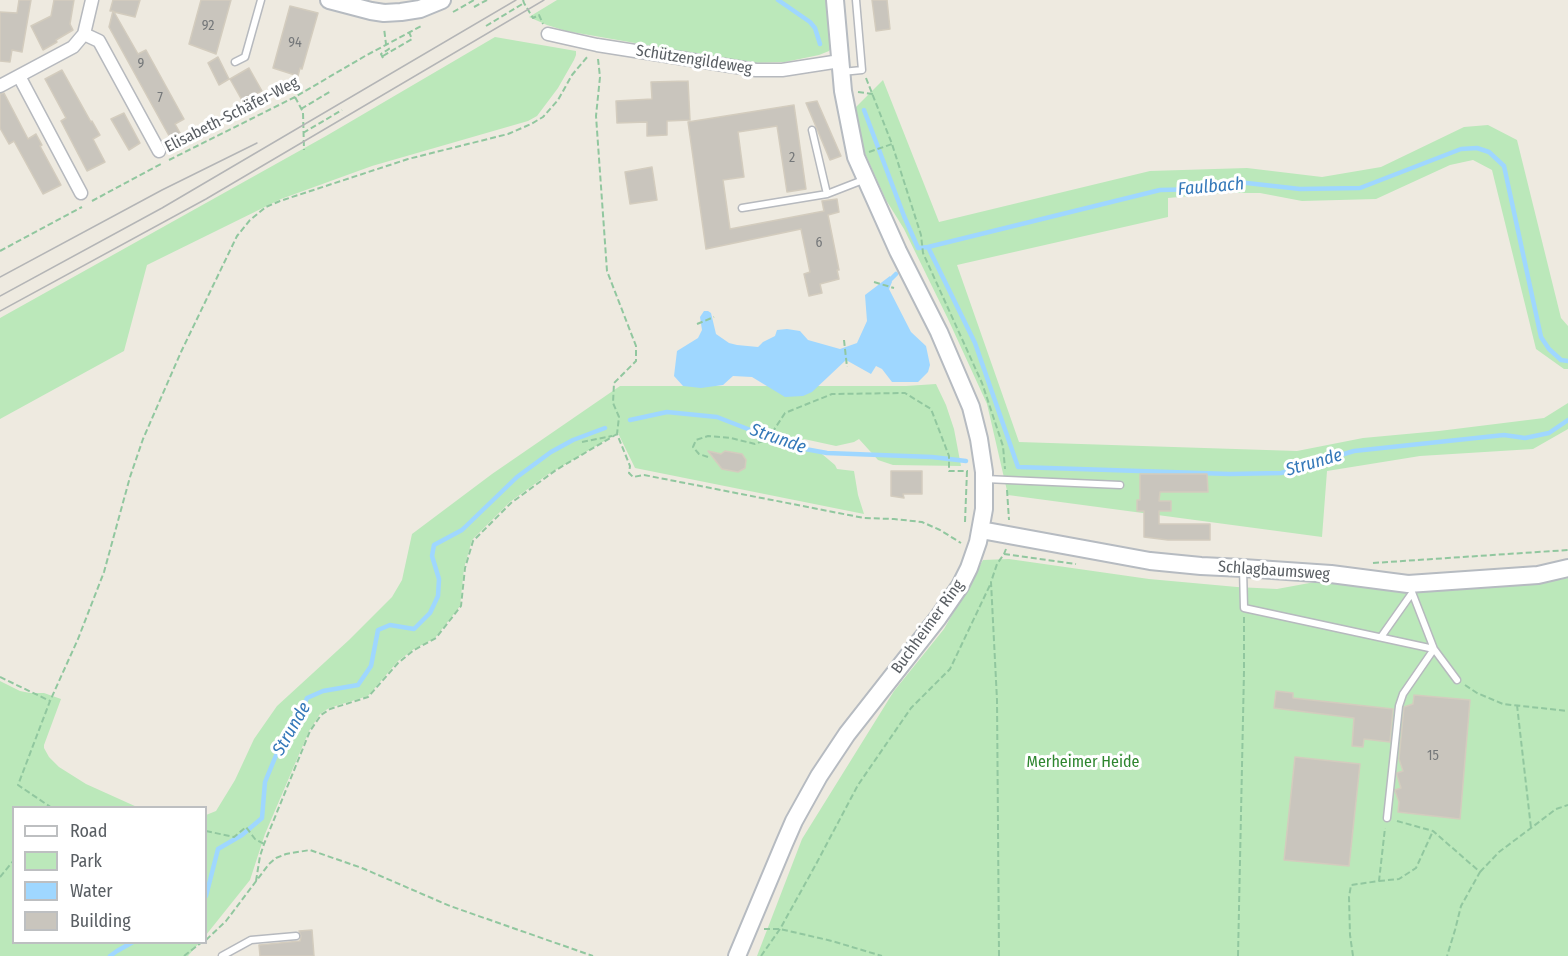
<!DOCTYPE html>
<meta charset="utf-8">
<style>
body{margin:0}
#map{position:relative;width:1568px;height:956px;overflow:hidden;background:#eeeae0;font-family:"Fira Sans Condensed",sans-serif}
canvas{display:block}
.legend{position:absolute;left:12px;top:806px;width:195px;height:138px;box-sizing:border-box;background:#fff;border:2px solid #bdbfc1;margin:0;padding:8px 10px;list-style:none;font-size:18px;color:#595e63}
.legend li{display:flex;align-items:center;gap:12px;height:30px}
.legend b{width:30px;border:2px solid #bdbfc1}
</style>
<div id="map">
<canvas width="1568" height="956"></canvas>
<ul class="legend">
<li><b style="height:8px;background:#fff"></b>Road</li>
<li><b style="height:16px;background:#bbe8ba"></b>Park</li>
<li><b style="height:16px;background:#9fd7ff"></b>Water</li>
<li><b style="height:16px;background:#c9c5bd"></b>Building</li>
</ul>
</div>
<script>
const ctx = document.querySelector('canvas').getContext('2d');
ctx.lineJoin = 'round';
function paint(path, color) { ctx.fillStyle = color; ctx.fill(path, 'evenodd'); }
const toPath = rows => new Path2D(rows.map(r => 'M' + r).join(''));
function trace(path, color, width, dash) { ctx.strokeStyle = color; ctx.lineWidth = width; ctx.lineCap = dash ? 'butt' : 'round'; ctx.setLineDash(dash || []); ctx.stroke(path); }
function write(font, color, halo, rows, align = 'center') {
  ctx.font = font + ' "Fira Sans Condensed",sans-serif'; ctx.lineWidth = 6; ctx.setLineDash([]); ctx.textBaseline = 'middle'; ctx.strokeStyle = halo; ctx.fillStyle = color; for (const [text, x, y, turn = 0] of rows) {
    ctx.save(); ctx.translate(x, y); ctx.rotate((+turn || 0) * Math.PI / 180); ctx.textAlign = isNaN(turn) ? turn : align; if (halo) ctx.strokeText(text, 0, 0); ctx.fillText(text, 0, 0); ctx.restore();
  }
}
paint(toPath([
 [557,0,829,0,831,48,829,51,819,55,785,62,750,63,566,31,547,25,529,17],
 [495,37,576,51,576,55,574,60,558,88,537,116,528,121,372,166,281,199,147,265,124,351,0,419,0,318,326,136],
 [883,80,939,222,1150,171,1247,168,1322,177,1381,167,1464,127,1488,125,1517,140,1561,318,1568,326,1568,369,1564,369,1536,349,1492,170,1473,160,1450,165,1376,199,1302,201,1260,193,1223,193,1168,198,1168,217,957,265,1019,442,1297,451,1363,438,1439,431,1544,418,1568,403,1568,429,1533,449,1420,456,1327,471,1322,537,1008,495,987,404,948,319,904,229,886,200,859,140,855,108],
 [936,384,946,405,954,429,961,466,893,465,878,460,859,439,854,442,836,446,804,439,802,441,803,448,822,454,835,465,837,469,854,471,858,495,864,514,635,468,618,433,547,475,510,502,472,540,464,568,460,606,435,638,414,649,398,661,368,696,329,708,320,714,309,731,265,834,250,880,206,935,206,815,216,811,235,780,254,739,277,706,349,640,392,597,402,580,412,534,492,474,620,386,906,386],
 [1009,559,1149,579,1237,587,1277,589,1331,579,1493,584,1536,584,1568,578,1568,956,757,956,802,839,894,691,944,629,983,560],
 [0,681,20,691,30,693,44,693,61,699,44,745,44,748,49,757,59,767,86,784,137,807,14,808,14,942,199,943,188,956,0,956]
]), '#bbe8ba');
paint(toPath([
 [890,276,892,282,889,289,911,332,926,346,930,365,928,372,918,382,892,382,882,369,876,366,871,374,846,360,812,392,803,396,785,397,752,377,733,376,723,385,701,388,683,386,674,376,677,351,698,338,702,330,700,317,704,311,708,311,711,313,716,334,729,343,737,345,758,347,763,342,775,336,777,330,787,329,800,331,808,340,840,349,857,343,867,321,865,295]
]), '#9fd7ff');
trace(toPath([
 [778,0,810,22,815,28,820,44],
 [864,110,904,216,918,248,928,247,1160,190,1204,189,1238,182,1300,189,1360,188,1461,149,1477,148,1489,152,1504,166,1541,337,1549,349,1561,360,1568,361],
 [928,247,975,343,1018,467,1230,474,1281,473,1354,451,1504,435,1525,438,1549,433,1568,420],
 [891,279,896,274],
 [630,420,667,412,717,417,794,447,827,453,932,457,966,461],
 [206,896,218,849,242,835,262,818,265,782,277,753,291,736,307,698,323,691,358,685,371,666,378,630,390,625,414,629,430,613,438,596,439,579,432,556,434,545,462,530,517,477,551,452,573,440,605,428],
 [110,956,117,951,133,942]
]), '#9fd7ff', 4.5);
const building = toPath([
 [19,0,31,0,22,52,12,50,10,62,0,61,0,12,17,13,19,0],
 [54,0,74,0,70,24,73,30,56,40,57,42,43,50,31,26,51,16,54,0],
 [113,0,140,0,135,17,114,12,138,54,146,50,184,119,175,124,183,138,173,143,109,27,113,11,110,11,113,0],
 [201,0,231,0,216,54,189,44,201,0],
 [872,0,887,0,890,29,876,31,872,0],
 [290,6,318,13,302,69,300,68,298,76,273,68,290,6],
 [218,57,229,79,219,85,208,63,218,57],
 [249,68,262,91,243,102,230,79,249,68],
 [62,70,91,122,92,121,100,135,93,139,105,162,87,171,61,121,66,118,45,79,62,70],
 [688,81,690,120,667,121,667,135,647,136,647,122,617,123,616,101,652,99,651,82,688,81],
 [4,93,28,139,36,134,42,145,40,146,61,185,43,194,14,141,9,144,0,128,0,94,4,93],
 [817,101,841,156,830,160,806,103,817,101],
 [794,105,806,189,787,192,777,126,738,132,744,177,723,180,730,229,824,211,822,201,837,199,839,212,828,215,839,270,837,270,839,279,820,284,822,293,809,296,804,274,810,272,801,229,706,249,688,122,794,105],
 [124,113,140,143,129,150,111,119,124,113],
 [652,167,657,200,630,204,625,172,652,167],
 [708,451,721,454,725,451,742,454,746,460,745,468,738,472,722,469,708,451],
 [891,471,922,471,922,494,903,494,904,498,891,496,891,471],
 [1140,474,1207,474,1208,492,1160,492,1159,501,1171,501,1171,511,1159,511,1159,524,1210,524,1210,540,1168,540,1144,537,1144,511,1137,511,1137,500,1140,500,1140,474],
 [1276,691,1293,693,1293,698,1393,709,1390,742,1364,739,1363,747,1352,746,1354,718,1274,708,1276,691],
 [1414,695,1470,700,1460,819,1398,812,1399,802,1395,791,1395,790,1401,788,1397,775,1397,773,1403,771,1399,759,1404,707,1413,704,1414,695],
 [1295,757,1360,764,1349,866,1284,860,1295,757],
 [312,930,314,956,260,956,259,945,300,941,301,936,299,931,312,930]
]);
paint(building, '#c9c5bd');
trace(building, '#d3ccbe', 1.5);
const lane = toPath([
 [235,62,245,57,261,0],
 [842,72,862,70,856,0],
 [812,130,827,194,863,180],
 [742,208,827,194],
 [985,479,1120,485],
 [1243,568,1244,608,1434,649,1457,680],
 [1381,637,1412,593],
 [1387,818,1399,706,1403,694,1434,649,1410,587],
 [222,956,251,940,296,936]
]);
const street = toPath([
 [84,34,99,41,159,151],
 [548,34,597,45,756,70,782,70,840,61],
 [19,76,81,193],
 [0,86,73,47,84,34,92,0]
]);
const secondary = toPath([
 [329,0,371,11,384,13,401,12,420,9,442,0],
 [981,530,1150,561,1201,566,1243,568,1331,574,1408,584,1538,575,1568,568],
 [737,956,784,844,794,821,819,776,847,734,938,618,960,586,969,568,978,542,984,509,984,472,979,439,971,407,939,332,898,251,856,157,843,91,835,0]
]);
trace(lane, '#b6b9be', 9);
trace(street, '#b6b9be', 15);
trace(secondary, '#b6bbc1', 20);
trace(toPath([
 [523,0,524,3,533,18,539,15,543,24],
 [474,7,487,0],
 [453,12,474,0],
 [486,26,524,3],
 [383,56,412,39,409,32],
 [383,58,381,54,389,49,386,44,384,28],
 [598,59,600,77,596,116,607,271,636,346,636,361,614,383,613,403,619,417,617,434,630,466,629,473,633,477,644,475,864,518,894,519,922,522,940,530,961,543],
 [866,78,892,144,921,235,923,253,982,383,1003,446,1005,469],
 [858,92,873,94],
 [295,97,303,112,304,150],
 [301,109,331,91],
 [303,133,342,110],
 [869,152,892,144],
 [169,160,295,97,365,56,423,25],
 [92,201,161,164],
 [0,251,82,207],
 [874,282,894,288],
 [697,324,714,317],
 [844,340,847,367],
 [582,442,612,436],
 [708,457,699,454,693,447,696,440,708,436,731,438,755,444,768,439,785,413,832,394,905,393,931,409,949,456,949,471,968,471],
 [1007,490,1009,520],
 [965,522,967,471],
 [1004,554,1076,564],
 [1373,563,1568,550],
 [0,677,50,701],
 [1465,685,1477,693,1503,704,1568,711],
 [1517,705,1531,828],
 [52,808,18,785,50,701,78,639,104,572,130,477,143,439,181,352,237,236,250,220,266,207,280,201,408,159,508,134,531,124,543,117,558,100,572,75,588,56],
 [1397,821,1433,831,1480,872,1461,906,1455,930,1447,956],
 [206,831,234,837,246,827,255,839,264,844],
 [1480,872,1499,852,1531,828,1556,809,1568,805],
 [0,877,14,860],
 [256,881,260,856,264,844,310,731,321,715,330,709,368,697,398,663,414,650,436,638,461,606,465,568,473,541,511,503,556,470,617,434],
 [1379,881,1399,879,1416,868,1433,831],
 [764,929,780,929,832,941,882,956],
 [206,940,226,921,269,864,276,858,286,854,310,850,362,868,450,906,593,956],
 [184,956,202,942],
 [761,956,780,929,815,866,858,785,911,708,950,669,990,585],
 [999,956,997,700,991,582,997,564,1004,554,1006,549],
 [1238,956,1244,671,1244,617],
 [1353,956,1350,935,1349,897,1351,885,1379,881,1385,828]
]), '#91c79f', 2, [6, 3]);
trace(lane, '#fff', 6);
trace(street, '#fff', 12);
trace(secondary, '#fff', 16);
trace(toPath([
 [0,277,162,190,257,143],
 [0,296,162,208,516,0],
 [0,311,206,199,544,0]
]), '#b4b5b6', 1.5);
write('14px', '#75787a', null, [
 ["92",208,26],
 ["94",295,43],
 ["9",141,64],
 ["7",160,98],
 ["2",792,158],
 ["6",819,243],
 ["15",1433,756]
]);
write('16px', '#595e63', '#fff', [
 ["Schützengildeweg",694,60,9],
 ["Elisabeth-Schäfer-Weg",232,115,-27],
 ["Schlagbaumsweg",1274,571,4],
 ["Buchheimer Ring",928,627,-54]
]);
write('16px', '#2e862f', '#fff', [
 ["Merheimer Heide",1083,763]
]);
write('italic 18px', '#3478b9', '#fff', [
 ["Faulbach",1211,187,-5],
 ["Strunde",778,439,19],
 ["Strunde",1314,463,-16],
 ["Strunde",292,729,-60]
]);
</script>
